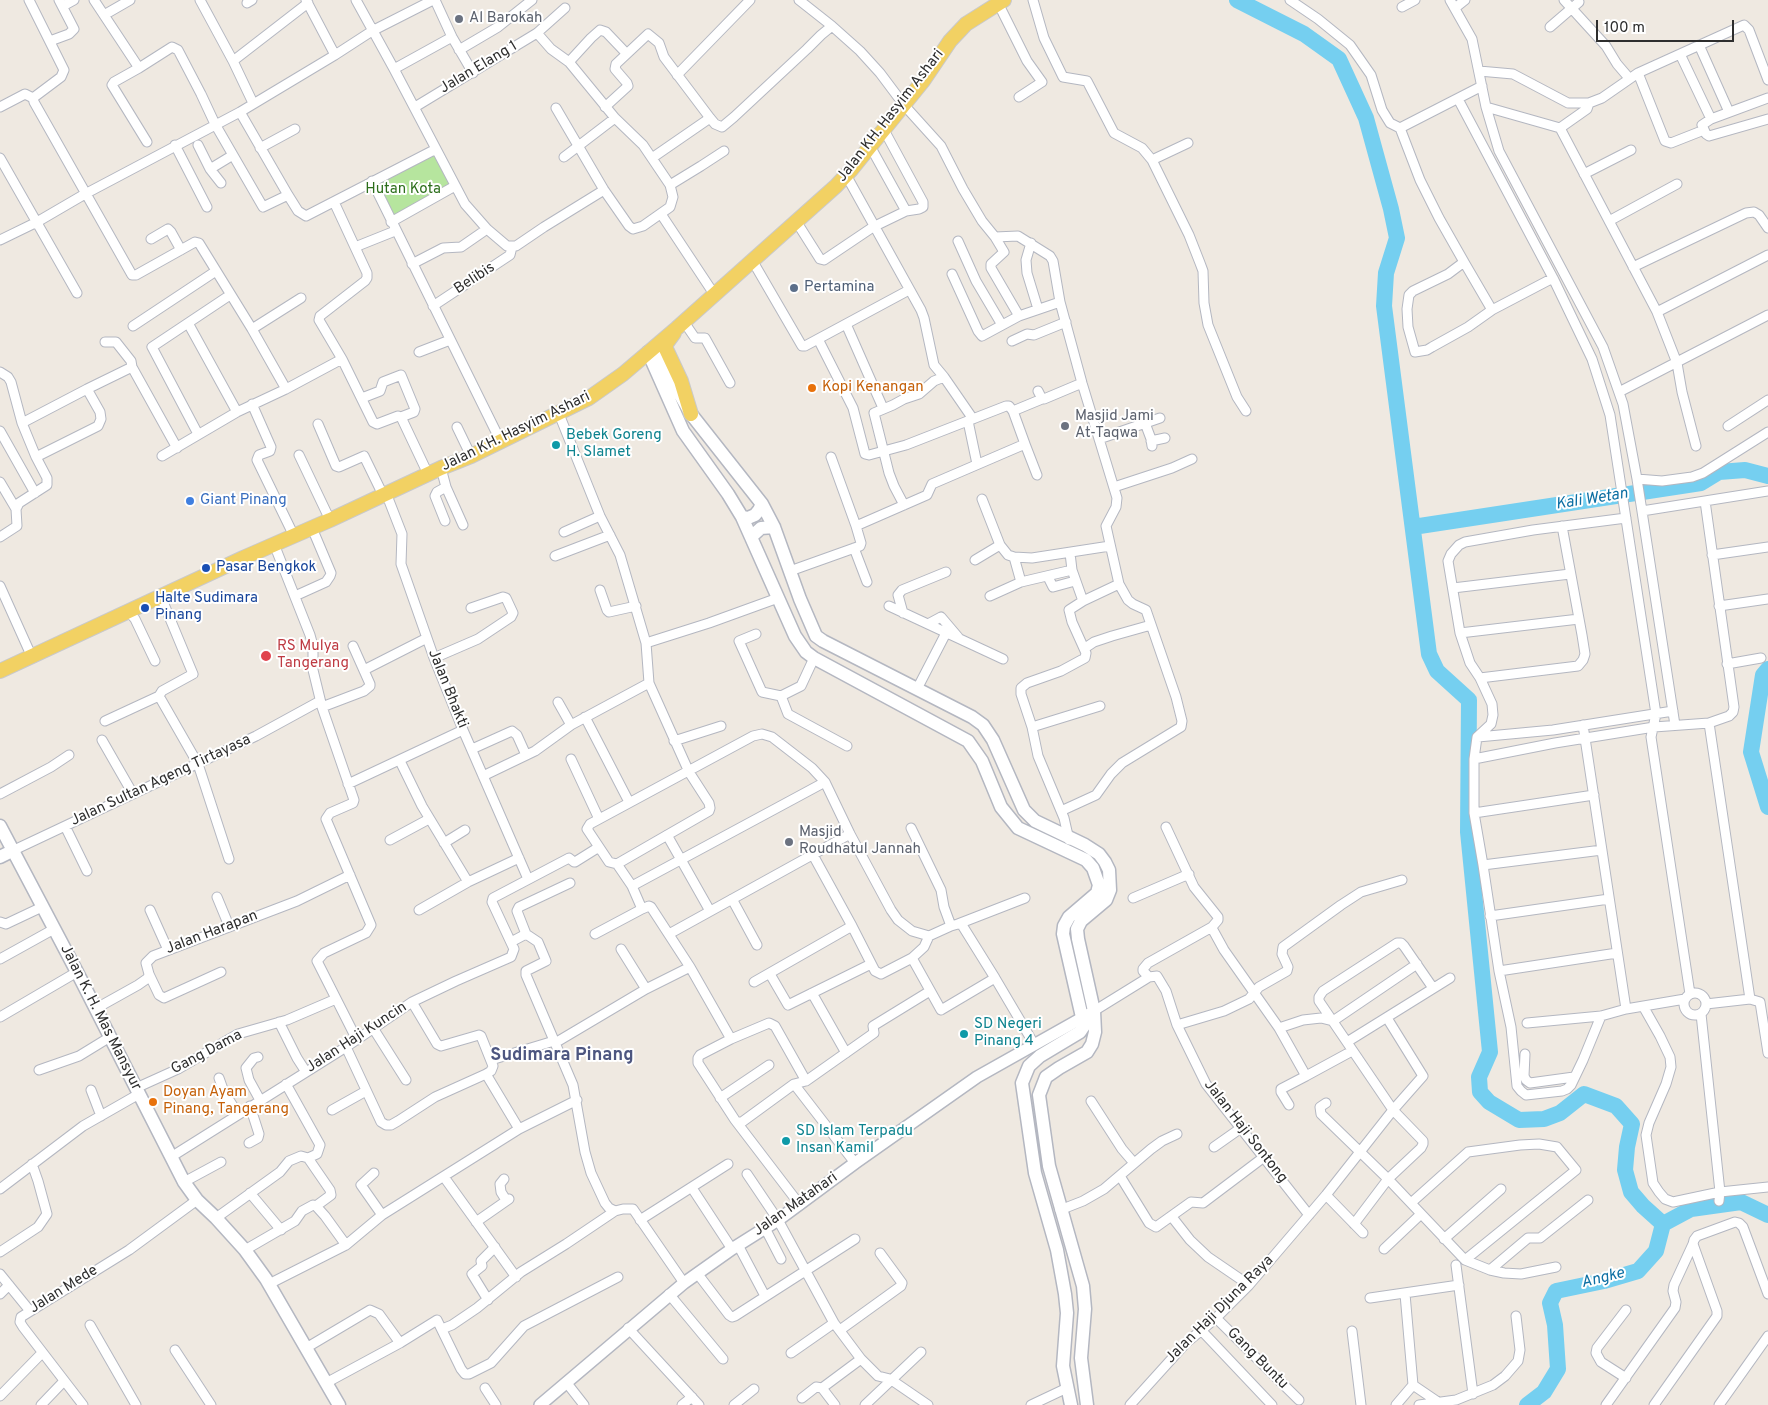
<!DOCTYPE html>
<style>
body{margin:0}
#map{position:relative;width:1768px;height:1405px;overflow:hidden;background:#efe9e1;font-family:Overpass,sans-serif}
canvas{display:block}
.scale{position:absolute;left:1596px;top:20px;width:138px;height:22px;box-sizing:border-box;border:2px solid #2e2e2e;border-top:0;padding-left:6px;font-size:15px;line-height:18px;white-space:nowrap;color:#2e2e2e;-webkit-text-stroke:4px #fff;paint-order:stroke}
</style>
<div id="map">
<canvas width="1768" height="1405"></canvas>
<div class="scale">100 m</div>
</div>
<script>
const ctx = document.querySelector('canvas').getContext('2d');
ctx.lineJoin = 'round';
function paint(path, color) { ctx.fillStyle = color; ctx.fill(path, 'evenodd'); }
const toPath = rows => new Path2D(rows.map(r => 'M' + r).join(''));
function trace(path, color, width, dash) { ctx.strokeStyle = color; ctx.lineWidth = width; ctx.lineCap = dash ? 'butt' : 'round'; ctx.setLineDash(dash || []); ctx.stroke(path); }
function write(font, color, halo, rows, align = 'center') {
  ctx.font = font + ' Overpass,sans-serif'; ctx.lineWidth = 4; ctx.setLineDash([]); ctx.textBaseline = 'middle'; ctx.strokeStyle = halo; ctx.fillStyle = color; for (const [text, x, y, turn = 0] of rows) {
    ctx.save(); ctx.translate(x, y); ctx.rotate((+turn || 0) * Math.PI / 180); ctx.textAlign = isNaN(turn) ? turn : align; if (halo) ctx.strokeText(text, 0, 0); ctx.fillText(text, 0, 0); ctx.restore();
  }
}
paint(toPath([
 [435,152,452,185,394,217,374,182]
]), '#b6e59e');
trace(toPath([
 [1237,0,1304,34,1339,59,1366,118,1391,209,1397,238,1386,273,1384,306,1429,654,1437,671,1469,700,1468,832,1490,1052,1479,1077,1480,1092,1489,1102,1519,1120,1544,1119,1560,1113,1584,1094,1616,1106,1632,1124,1627,1147,1625,1170,1631,1192,1643,1206,1663,1224,1656,1251,1638,1271,1604,1281,1556,1291,1550,1303,1555,1325,1558,1369,1544,1392,1527,1405],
 [1413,527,1701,483,1719,472,1745,470,1768,476],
 [1768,669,1763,675,1751,752,1768,807],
 [1663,1224,1691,1209,1741,1202,1768,1215]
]), '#75cff0', 16);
const minor = toPath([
 [29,0,64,70,61,77,33,98],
 [94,0,139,68,172,47,178,50,201,94,215,124,263,207,288,195],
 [200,0,233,61,253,103],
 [306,0,335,55,372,31,433,0],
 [356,0,394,69,465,204,487,229,507,246,516,246,544,227,604,190],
 [435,0,452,37,473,73],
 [799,0,832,26],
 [1033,0,1044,38,1063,77,1087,81,1114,133,1142,148,1152,160,1189,235,1200,263,1203,271,1204,303,1208,325,1237,397,1246,411],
 [1290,0,1318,19,1350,45,1371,75,1382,110,1390,123,1400,128,1482,86],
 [1450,0,1472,39,1486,107,1499,151,1603,347,1623,404,1637,479,1675,725],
 [1564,0,1606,46,1617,64,1629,78],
 [247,3,252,0],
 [998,3,1027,61,1042,82,1019,97],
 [63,6,74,0],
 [1402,7,1415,0],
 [1455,8,1465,0],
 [104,15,130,0],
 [1550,27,1579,2],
 [537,33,551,49,569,62,615,118,643,145,670,185,673,197,670,207,643,226,633,229,629,226,604,190,556,108],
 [50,41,69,34,74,29,59,0],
 [1699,45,1729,112],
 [459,50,498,27,532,0],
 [1680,54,1711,119],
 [233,61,308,3],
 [569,62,591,38,600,30,606,32,626,53],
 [139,68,114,82,112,85,147,142],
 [394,69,452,37],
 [1479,71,1513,74,1568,103,1589,103,1602,98,1638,73,1744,25,1749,30,1768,80],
 [1638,73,1665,141,1671,143,1704,130],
 [677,75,750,0],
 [1768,98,1711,119,1702,125,1706,134,1709,136,1768,119],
 [1458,99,1553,278,1592,359,1610,415,1656,714,1651,737,1690,994],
 [0,107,25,94,33,98,34,102,132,275,136,275,195,242,199,243,252,329,286,389],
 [415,107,537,33,565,8],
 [605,107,628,86,627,83,615,69,616,64,648,34,659,43,664,57,710,118,715,124,722,127,734,117,807,49,821,35,832,26,860,51,880,73,904,105,941,146,963,189,982,221,995,237,1018,236,1050,256,1053,261,1060,302,1082,383,1117,498,1116,507,1106,526,1119,584,1128,600,1133,604,1146,610,1176,697,1182,721,1181,727,1176,730,1122,763,1111,774,1096,795,1061,811],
 [1486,107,1560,128,1657,312,1768,255],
 [240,112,288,195,298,211,306,216,436,149],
 [1400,128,1420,180,1439,218,1464,262,1448,274,1413,291,1409,295,1407,309,1408,327,1415,352,1427,350,1432,347,1468,327,1492,310,1553,278],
 [1560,128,1587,109,1589,103],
 [175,145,207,207],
 [198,145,210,169],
 [870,146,906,211],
 [260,148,295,129],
 [564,157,615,118],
 [0,158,77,293],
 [652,158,710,118],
 [1152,160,1188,143],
 [1584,174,1631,150],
 [846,175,921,310,924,318,934,365,944,377,973,419],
 [372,181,501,442],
 [221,183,210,169,233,155],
 [670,185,701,166,724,151],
 [334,202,367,273,367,278,365,281,320,316,319,320,342,359,373,422,377,424,398,416,401,417,428,474],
 [661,214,714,294],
 [796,221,820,259,824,260,873,227,906,211,919,209,923,207,923,202,884,130],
 [1609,221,1677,184],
 [391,222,455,186],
 [995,237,1004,252,991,264,991,268,1019,316],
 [151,239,168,229,171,232,181,250],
 [0,240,37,222,85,194,240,112,335,55],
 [958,241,976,281,1002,325],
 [1031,243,1026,260,1027,273,1038,309],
 [355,247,395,231],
 [752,260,802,346,805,346,818,339,853,408,865,454,869,455,906,445,1006,406,1009,406,1013,411,1025,444],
 [1464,262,1492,310],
 [412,264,443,248,461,247,487,229],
 [1633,267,1746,213,1754,212,1759,215,1768,228],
 [952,274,978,331,982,336,1019,316,1060,302],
 [433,306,510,255,512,247],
 [1657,312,1677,363,1682,392,1696,446],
 [684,322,695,338,705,338,730,383],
 [188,323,237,412],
 [846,324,883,408],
 [133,326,216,271],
 [252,329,301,298],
 [818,339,909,290],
 [1012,341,1027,334,1034,335,1066,322],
 [105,342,116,342,131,361,132,367,177,448],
 [419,352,450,340],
 [0,372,8,377,11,382,22,423,36,457,98,426,101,419,100,412,87,389,132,367],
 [1038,391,1042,399,1044,399,1082,383],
 [1619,392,1768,315],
 [362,398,380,391,383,382,401,375,415,409,414,412,401,417],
 [252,404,271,447,270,451,259,455,257,460,294,536],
 [1013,411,1042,399],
 [559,414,600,516,620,555,646,643,649,683,689,772,709,803,710,808,709,811,617,864,632,886,642,909],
 [968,421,977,464],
 [22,423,87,389],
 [1145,423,1151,439,1152,446],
 [318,424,336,466,339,467,364,456,383,495],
 [1728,426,1768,400],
 [457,427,471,456],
 [0,431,35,493],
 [198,434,152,347,230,295],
 [1099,439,1160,418],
 [1151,441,1165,438],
 [299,455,330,520],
 [162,456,237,412,286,389,342,359],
 [831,457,856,526],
 [441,468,446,487,437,492,435,496,445,521],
 [1637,479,1662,481,1692,477,1703,473,1768,432],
 [0,482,16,509],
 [446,487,463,525],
 [1114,487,1172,468,1192,459],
 [386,493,402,534,401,564,434,658,463,730,528,879],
 [982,499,1000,545,1008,555,1014,557,1032,558,1110,546],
 [904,505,894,486,889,473,874,413,893,405,904,399,919,394,934,381,944,377],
 [1642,511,1768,491],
 [564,532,600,516],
 [0,537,17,526,16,509,19,503,47,485,47,478,36,457],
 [274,544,310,635,313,646,313,670,322,707,354,800,353,803,330,813,326,819,371,925,366,933,324,953,317,961,357,1040],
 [854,548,867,582],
 [1070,553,1072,570,1083,601],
 [1712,555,1768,547],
 [555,556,610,535],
 [1014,557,1021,582],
 [975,560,1000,545],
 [790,571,860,546,861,543,856,526,927,495,932,484,1025,444,1037,475],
 [1048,577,1053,587,1075,581],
 [0,586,31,655],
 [1453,588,1570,574],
 [600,590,607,610,609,612,636,606],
 [295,596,326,582,330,576,331,573,312,528],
 [990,596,1021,582,1072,570],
 [889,606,1003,659],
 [1719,606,1768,599],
 [128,611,135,619,155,661],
 [903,613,898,595,902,590,946,572],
 [928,624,941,617,958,637],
 [1460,633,1579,619],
 [756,634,739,641,762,692,781,696,788,714,847,746],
 [646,643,709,623,778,598],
 [1085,648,1094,642,1112,636,1151,625],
 [434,658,478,639,511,617,513,613,506,598,503,597,471,608],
 [1727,664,1761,658],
 [364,670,427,638],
 [1480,678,1578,666,1583,660,1585,654,1582,635,1562,526],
 [917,689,946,633],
 [159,696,198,764,229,859],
 [781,696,801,686,814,658],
 [558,702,571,725],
 [322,707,364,691,370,686,370,684,353,646],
 [585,717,629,802],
 [105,721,159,696,162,691,193,674,161,597],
 [1709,723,1750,999],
 [1583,725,1626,1009],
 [1032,727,1100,706],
 [1478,737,1553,730,1673,711],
 [102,740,133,794],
 [674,741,721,726],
 [472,749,512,731,517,735,526,755],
 [571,759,599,819],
 [1474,759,1555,743,1654,727,1709,723,1729,716,1733,712,1734,707,1705,501],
 [400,761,422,806,468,882],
 [483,776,535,751,571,725,649,683],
 [348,784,463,730],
 [0,794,51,767,69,755],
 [1474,813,1594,795],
 [65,826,87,871],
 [1166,827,1194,887,1218,917,1218,920,1212,927,1213,930,1224,950,1279,1028,1306,1076,1281,1089,1281,1092,1289,1105],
 [911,828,941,890,944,907,951,926],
 [667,835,710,911],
 [390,840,429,819],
 [1069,840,1064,818,1038,756,1032,727,1021,694,1021,688,1027,683,1061,671,1085,658,1086,653,1072,622,1069,610,1083,601,1119,584],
 [444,843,465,830],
 [1602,850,1483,865,1474,813,1474,759,1477,737,1491,724,1493,715,1492,704,1480,678,1470,663,1460,633,1448,561,1451,554,1459,545,1465,542,1533,530,1626,518],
 [12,851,256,736,320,701],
 [813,855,852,926,875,971,881,974,912,958,924,947,929,936],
 [617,864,609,862,587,829,590,824,753,736,762,734,772,737,812,768,825,782,850,834,891,910,898,920,912,931,929,936,951,926,958,924,962,925,995,978,1034,1044],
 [1483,865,1499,971,1511,1027,1517,1086,1521,1091,1526,1095,1562,1091,1567,1089,1571,1085,1583,1060,1601,1016],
 [632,886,825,782],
 [217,897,229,926],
 [1133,898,1189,874],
 [732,899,757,945],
 [150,910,168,950],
 [419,910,468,882,519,858],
 [1490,916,1609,899],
 [0,922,6,924,42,907],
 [958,924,1025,898],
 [526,934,538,942,546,961,526,971,526,975,573,1085,585,1152,591,1173,605,1203,609,1208,615,1211],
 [595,934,642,909,649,906,651,907,690,967,731,1039],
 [669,934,850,834],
 [511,942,526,934,517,911,519,907,570,883],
 [621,949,646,989],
 [912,958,941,1010,995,978],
 [0,959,54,929],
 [1499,971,1617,953],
 [149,974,159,995,164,998,221,972],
 [770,974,788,1005,871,964],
 [1149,977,1143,971,1143,969,1148,963,1212,927],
 [754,982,852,926],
 '1684 1004a11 11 0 1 1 22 0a11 11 0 1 1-22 0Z',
 [812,993,846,1053],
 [412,1002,437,1044,441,1046,479,1035,481,1036,493,1066,491,1071,486,1074],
 [1706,1004,1750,999,1760,1002,1768,1053],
 [1643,1006,1660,1036,1670,1057,1671,1067,1666,1084,1649,1123,1646,1135,1653,1183,1659,1192,1665,1199,1673,1202,1720,1192,1768,1187],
 [95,1009,138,985,148,978,149,974,146,963,153,956,297,901,350,875],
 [1094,1011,1149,977,1157,976,1166,991,1177,1025,1206,1084,1309,1215],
 [1701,1014,1720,1192,1719,1201],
 [0,1017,77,972],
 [279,1022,297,1058,306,1072],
 [1527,1023,1601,1016,1626,1009,1685,999],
 [1177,1025,1224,1011,1249,999,1259,987,1287,971,1288,967,1282,954,1283,947,1341,905,1361,892,1402,880],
 [373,1028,406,1080],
 [1279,1028,1303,1020,1321,1018,1333,1021,1417,964],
 [1347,1042,1450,978],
 [555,1043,646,989,690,967],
 [346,1047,381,1122,386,1125,391,1125,398,1121,435,1097,486,1074,519,1129],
 [1525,1054,1524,1076,1526,1080,1530,1083,1574,1077],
 [258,1057,254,1058,246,1068,249,1080,260,1100],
 [491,1060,554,1041],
 [39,1070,79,1056,110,1037],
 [1306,1076,1352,1051],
 [219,1078,224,1092,238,1114],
 [286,1084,320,1145,317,1154,308,1158,330,1190,331,1195,316,1206],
 [794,1084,855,1163],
 [136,1088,178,1069,238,1034,287,1020,336,999],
 [91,1090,101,1116],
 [720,1098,769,1065],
 [1091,1101,1122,1149,1134,1163],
 [1326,1103,1320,1107,1321,1114,1388,1179,1465,1260,1490,1270,1504,1273,1521,1274,1556,1267],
 [332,1110,366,1091],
 [738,1122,742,1122,794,1084,806,1081,874,1033,873,1026,930,991],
 [249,1143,258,1138,259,1134,250,1106],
 [1214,1147,1241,1128],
 [171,1157,346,1047,412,1002,456,981,511,957,514,949,492,902,493,898,569,858,574,862,575,862,599,847],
 [374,1173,361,1185,382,1215],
 [747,1174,778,1220,834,1323,861,1359,878,1376,890,1379,928,1405],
 [1120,1176,1149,1223,1156,1227,1191,1202,1203,1203,1264,1157],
 [444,1177,516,1277],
 [504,1179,500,1184,501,1192,506,1200],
 [184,1182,221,1162],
 [692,1188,732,1249],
 [0,1189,83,1126,139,1094],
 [250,1193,281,1230],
 [1326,1195,1363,1233],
 [1411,1203,1468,1152,1520,1145,1539,1144,1557,1147,1576,1170,1465,1260],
 [800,1205,735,1120,698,1063,698,1058,700,1055,731,1039,769,1023,775,1026,806,1081],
 [1060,1210,1083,1201,1104,1189,1151,1149,1162,1141,1177,1134],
 [1172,1217,1190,1240,1208,1257,1249,1285],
 [216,1218,280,1172,289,1161,301,1156,308,1158],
 [640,1220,728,1164],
 [476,1222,509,1199],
 [1354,1224,1388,1179,1421,1148,1423,1144,1423,1141,1393,1110,1319,1001,1319,997,1323,991,1397,943,1401,943,1404,946,1433,988],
 [765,1228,781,1259],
 [1444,1239,1501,1189],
 [738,1245,765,1296],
 [1384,1249,1421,1214],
 [245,1250,295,1221,302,1211,313,1205,316,1206,325,1216,346,1245],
 [0,1252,38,1227,47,1214,38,1181,32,1164],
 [1456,1265,1473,1394],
 [1490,1270,1528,1238,1540,1238,1588,1200],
 [697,1273,729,1315,732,1317,735,1316,855,1239],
 [0,1274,30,1311],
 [269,1284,346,1245,382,1215,519,1129,577,1100],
 [0,1294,9,1285],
 [669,1294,723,1359],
 [1405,1294,1413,1385],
 [1370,1298,1459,1285],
 [488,1300,472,1274,482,1266,481,1261,495,1247],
 [1216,1318,1299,1400],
 [90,1325,136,1405],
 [628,1328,699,1405],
 [442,1329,452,1325,477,1308,521,1272,566,1244,615,1211,623,1209,633,1209,684,1283],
 [840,1330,901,1286,902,1283,880,1253],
 [1201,1330,1272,1405],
 [1352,1331,1361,1405],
 [306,1348,370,1310,379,1314,400,1343],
 [175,1350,211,1405],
 [791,1353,834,1323],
 [1626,1378,1601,1362,1596,1353,1597,1348,1626,1310],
 [566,1382,584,1405],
 [326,1383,400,1343,437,1320,461,1369,465,1374,469,1374,491,1363,524,1326,618,1277],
 [485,1388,496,1405],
 [822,1388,835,1405],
 [0,1396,42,1353],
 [802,1398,816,1387,822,1388,861,1359],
 [41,1405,64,1381],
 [83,1405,23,1327,20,1322,21,1317,129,1250,197,1200],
 [682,1405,692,1397],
 [734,1405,754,1389],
 [865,1405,921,1352],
 [1031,1405,1067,1388],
 [1130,1405,1186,1343,1216,1318,1249,1285,1326,1195,1393,1110,1423,1076,1387,1018],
 [1396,1405,1413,1385,1438,1402],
 [1419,1405,1456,1400,1493,1385,1505,1376,1518,1361,1520,1350,1516,1316],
 [1606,1405,1675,1308,1676,1302,1673,1291,1674,1285,1693,1244,1694,1240,1697,1236,1735,1222,1739,1223,1743,1227,1768,1294],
 [1654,1405,1717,1316,1717,1311,1693,1244],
 [1719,1405,1768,1336]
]);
const tertiary = toPath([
 [540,1405,684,1283,732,1249,778,1220,855,1163,977,1077,1089,1014]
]);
const secondary = toPath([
 [657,345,675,386,691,414,762,504,774,527,800,599,816,636,823,641,972,717,983,725,993,740,1024,810,1035,821,1085,845,1099,854,1105,862,1109,870,1110,890,1106,900,1081,921,1077,929,1078,939,1094,1011,1095,1032,1092,1044,1087,1052,1059,1068,1046,1077,1039,1095,1049,1166,1083,1286,1085,1309,1081,1358,1087,1405],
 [648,352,683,431,728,494,742,517,795,636,806,652,814,658,968,741,982,761,1001,807,1018,828,1086,860,1093,868,1099,885,1097,893,1069,917,1064,926,1063,934,1084,1026,1080,1032,1040,1056,1029,1066,1022,1083,1035,1173,1057,1250,1065,1294,1067,1313,1063,1366,1071,1405],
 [742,517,748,518,755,515,759,510,762,504],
 [751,537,761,528,774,527],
 [0,826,77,972,184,1182,197,1200,216,1218,245,1250,266,1279,339,1405],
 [0,857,12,851]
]);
const primary = toPath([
 [674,333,666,344,666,349,681,381,691,414],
 [0,671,243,558,330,520,441,468,471,456,589,398,623,374,677,328,836,186,851,170,923,81,950,41,966,24,1004,0]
]);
trace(minor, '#b4b7c1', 11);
trace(tertiary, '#b4b7c1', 14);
trace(secondary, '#b4b7c1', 15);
trace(primary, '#c9c9c9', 16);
trace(minor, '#fff', 9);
trace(tertiary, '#fff', 11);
trace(secondary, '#fff', 12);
trace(primary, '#f2d163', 14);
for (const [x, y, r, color] of [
 [459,19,5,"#6b7280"],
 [794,288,5,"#5c6f8a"],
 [812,388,5,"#e8710a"],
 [1065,426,5,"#6b7280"],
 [556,445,5,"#0f9aa8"],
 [190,501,5,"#3f7fe0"],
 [206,568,5,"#1a4fb4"],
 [145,608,5,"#1a4fb4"],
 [266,656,6,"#e0444e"],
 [789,842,5,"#6b7280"],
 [964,1034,5,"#0f9aa8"],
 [153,1102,5,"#e8710a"],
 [786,1141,5,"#0f9aa8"]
]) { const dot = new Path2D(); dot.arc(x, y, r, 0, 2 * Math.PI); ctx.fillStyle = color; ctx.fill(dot); trace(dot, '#fff', 2); }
write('15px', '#5b616d', '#fff', [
 ["Al Barokah",469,19],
 ["Masjid Jami",1075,417],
 ["At-Taqwa",1075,434],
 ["Masjid",799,833],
 ["Roudhatul Jannah",799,850]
], 'left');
write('15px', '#2e2e2e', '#fff', [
 ["Jalan Elang 1",479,68,-31],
 ["Jalan KH. Hasyim Ashari",891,116,-52],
 ["Belibis",475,279,-33],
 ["Jalan KH. Hasyim Ashari",516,432,-26],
 ["Jalan Bhakti",447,689,68],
 ["Jalan Sultan Ageng Tirtayasa",161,781,-25],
 ["Jalan Harapan",212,933,-21],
 ["Jalan K. H. Mas Mansyur",100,1018,63],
 ["Jalan Haji Kuncin",357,1038,-33],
 ["Gang Dama",207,1053,-28],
 ["Jalan Haji Sontong",1245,1132,52],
 ["Jalan Matahari",796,1205,-35],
 ["Jalan Mede",64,1290,-32],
 ["Jalan Haji Djuna Raya",1220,1310,-45],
 ["Gang Buntu",1257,1359,45]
]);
write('15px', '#2c6e1b', '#fff', [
 ["Hutan Kota",403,190]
]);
write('15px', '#4e5e75', '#fff', [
 ["Pertamina",804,288]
], 'left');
write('15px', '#c56008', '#fff', [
 ["Kopi Kenangan",822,388],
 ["Doyan Ayam",163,1093],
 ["Pinang, Tangerang",163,1110]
], 'left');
write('15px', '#0d838f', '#fff', [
 ["Bebek Goreng",566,436],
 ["H. Slamet",566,453],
 ["SD Negeri",974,1025],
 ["Pinang 4",974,1042],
 ["SD Islam Terpadu",796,1132],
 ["Insan Kamil",796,1149]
], 'left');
write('15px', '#366cbe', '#fff', [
 ["Giant Pinang",200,501]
], 'left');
write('15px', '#164399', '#fff', [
 ["Pasar Bengkok",216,568],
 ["Halte Sudimara",155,599],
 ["Pinang",155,616]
], 'left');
write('15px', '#be3a42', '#fff', [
 ["RS Mulya",277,647],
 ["Tangerang",277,664]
], 'left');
write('italic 16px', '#0d6fa3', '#fff', [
 ["Kali Wetan",1592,500,-9],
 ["Angke",1603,1279,-14]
]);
write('bold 18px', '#4d5680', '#fff', [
 ["Sudimara Pinang",562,1056]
]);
</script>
